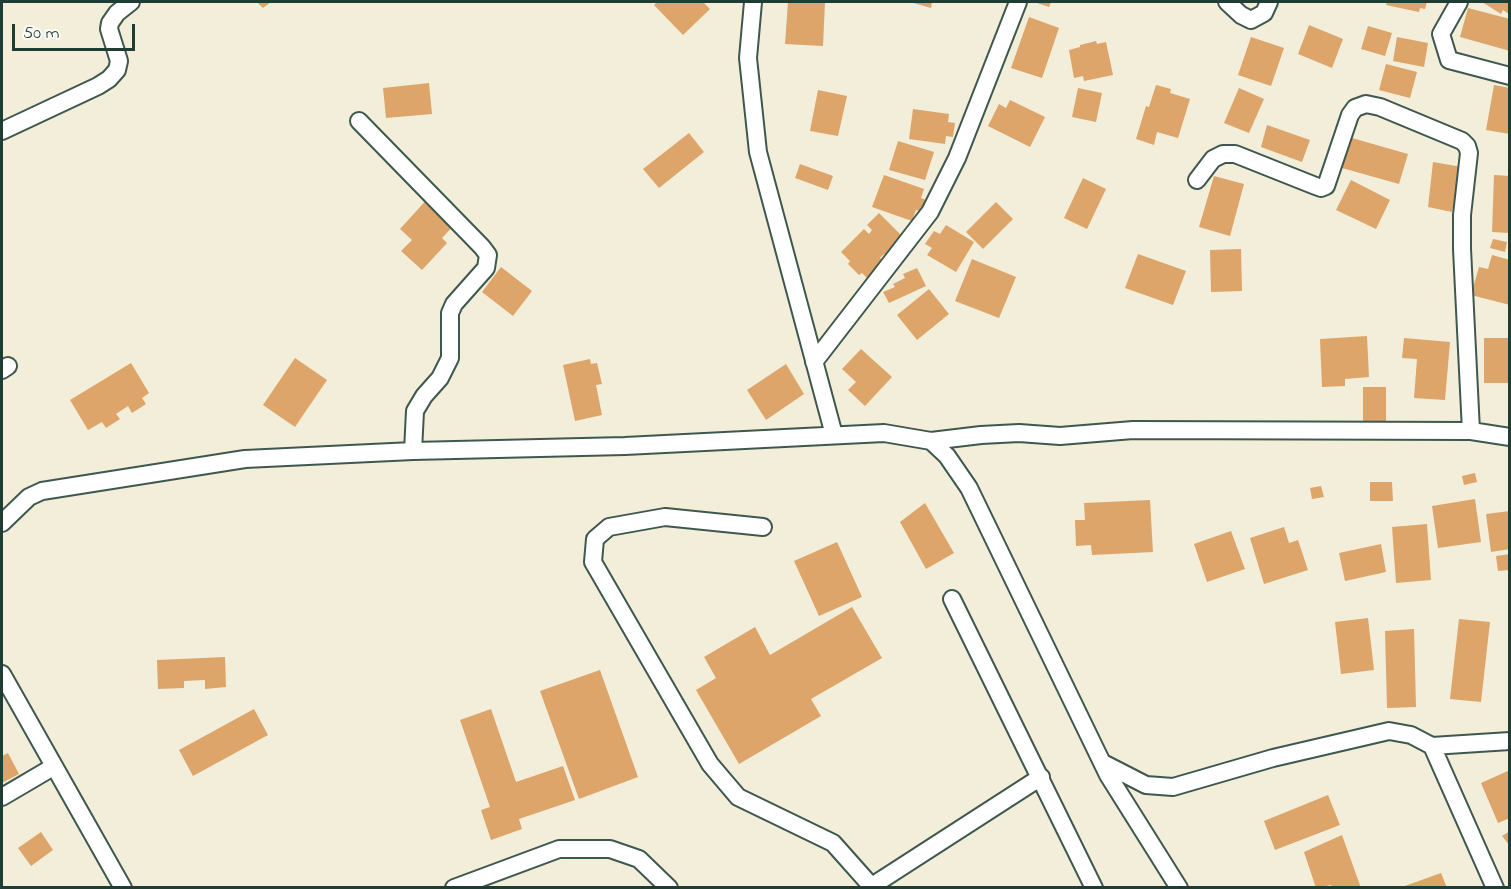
<!DOCTYPE html>
<style>
body{margin:0}
#map{position:relative;width:1511px;height:889px;overflow:hidden;background:#f2eeda;font-family:"Indie Flower",sans-serif}
canvas{display:block}
.frame{position:absolute;inset:0;border:3px solid #1f3d34;pointer-events:none}
.scale{position:absolute;left:12px;top:24px;width:123px;height:27px;box-sizing:border-box;border:3px solid #1f3d34;border-top:0;padding-left:8px;font-size:18px;line-height:21px;white-space:nowrap;color:#1f3d34;-webkit-text-stroke:4px #fdfcf7;paint-order:stroke}
</style>
<div id="map">
<canvas width="1511" height="889"></canvas>
<div class="frame"></div>
<div class="scale">50 m</div>
</div>
<script>
const ctx = document.querySelector('canvas').getContext('2d');
ctx.lineJoin = 'round';
function paint(path, color) { ctx.fillStyle = color; ctx.fill(path, 'evenodd'); }
const toPath = rows => new Path2D(rows.map(r => 'M' + r).join(''));
function trace(path, color, width, dash) { ctx.strokeStyle = color; ctx.lineWidth = width; ctx.lineCap = dash ? 'butt' : 'round'; ctx.setLineDash(dash || []); ctx.stroke(path); }
paint(toPath([
 [257,2,271,2,263,8],
 [657,2,703,2,710,9,683,35,654,5],
 [788,2,825,2,823,46,785,44],
 [910,2,932,2,931,8],
 [1034,2,1051,2,1049,7],
 [1387,2,1427,2,1425,9,1420,8,1419,12,1386,5],
 [1482,2,1510,2,1510,15,1503,10,1501,14],
 [1468,8,1510,19,1510,51,1460,37],
 [1029,17,1059,28,1042,78,1011,68],
 [1309,25,1343,39,1332,68,1298,54],
 [1368,26,1392,33,1385,56,1361,49],
 [1251,37,1284,48,1271,86,1238,75],
 [1397,37,1428,43,1424,67,1393,61],
 [1096,41,1097,44,1106,42,1113,75,1084,81,1083,76,1074,78,1069,50,1080,47,1080,45],
 [1386,64,1417,72,1410,98,1379,90],
 [429,83,432,114,386,118,383,88],
 [1156,85,1171,89,1170,93,1190,99,1178,138,1157,132,1154,145,1136,139,1146,106,1149,107],
 [1494,85,1510,88,1510,134,1486,130],
 [1078,88,1102,93,1096,122,1072,117],
 [1239,88,1264,99,1249,133,1224,123],
 [818,90,847,96,838,136,810,131],
 [1010,100,1045,117,1030,147,988,126,999,104,1006,108],
 [913,109,949,114,948,122,955,123,953,137,946,136,945,144,909,139],
 [1267,125,1310,140,1302,162,1261,147],
 [689,133,704,152,659,188,643,169],
 [1352,138,1408,154,1399,184,1342,168],
 [898,141,934,152,925,180,889,170],
 [1433,162,1462,167,1452,212,1428,207],
 [800,164,833,176,828,190,795,178],
 [884,175,924,189,921,198,928,201,924,212,916,210,912,221,872,207],
 [1494,175,1510,176,1510,233,1492,232],
 [1214,176,1244,184,1230,236,1199,227],
 [1083,178,1106,189,1087,229,1064,218],
 [1351,180,1390,200,1376,229,1336,210],
 [429,197,457,222,442,238,447,243,422,270,401,251,412,240,400,229],
 [996,202,1013,219,983,249,966,232],
 [879,213,902,236,894,244,899,249,889,258,884,254,880,258,884,261,867,278,862,273,859,275,848,264,850,261,841,252,864,229,869,234,872,230,867,225],
 [946,225,974,242,956,272,927,255,932,248,925,244,934,231,940,234],
 [1493,239,1507,242,1505,252,1490,248],
 [1241,249,1242,291,1211,292,1210,250],
 [1138,254,1186,271,1173,305,1125,288],
 [1492,255,1510,260,1510,305,1471,295,1479,267,1488,269],
 [972,259,1016,277,999,318,955,301],
 [501,267,532,291,513,316,482,292],
 [917,268,926,286,889,303,883,292,895,287,893,284,905,278,903,274],
 [929,289,949,314,917,340,897,315],
 [1367,336,1369,377,1345,379,1345,386,1322,387,1320,339],
 [1404,338,1450,342,1445,400,1414,398,1417,359,1402,358],
 [1484,338,1510,338,1510,383,1484,383],
 [861,349,892,377,865,406,848,390,856,382,842,369],
 [295,358,327,380,295,427,263,405],
 [590,359,591,364,597,363,602,384,596,385,602,415,575,421,563,365],
 [131,363,149,393,142,398,146,404,132,413,128,406,116,414,120,419,106,428,102,422,88,430,70,400],
 [786,364,804,394,766,420,747,390],
 [1363,387,1386,387,1386,423,1363,423],
 [1475,473,1477,482,1464,485,1462,476],
 [1370,482,1392,482,1393,501,1370,501],
 [1321,486,1324,497,1312,499,1310,488],
 [1475,499,1481,542,1438,548,1432,506],
 [1150,500,1153,552,1092,555,1091,545,1076,546,1075,520,1085,520,1084,503],
 [925,503,954,553,926,569,900,522],
 [1510,511,1510,549,1491,552,1486,514],
 [1427,524,1431,580,1396,583,1392,527],
 [1284,527,1289,543,1298,540,1308,570,1264,584,1250,538],
 [1231,531,1245,569,1207,582,1194,544],
 [837,542,862,597,819,616,794,561],
 [1381,544,1386,572,1345,581,1339,553],
 [1510,554,1510,570,1498,571,1496,556],
 [852,607,882,658,811,699,821,716,739,764,696,690,716,678,704,657,755,627,770,655],
 [1368,618,1374,670,1341,674,1335,622],
 [1459,619,1490,622,1481,702,1450,699],
 [1414,629,1416,707,1387,708,1385,631],
 [225,657,226,687,205,689,205,680,184,681,184,688,158,689,157,660],
 [600,670,638,777,579,799,540,691],
 [254,709,268,735,193,776,179,750],
 [491,709,516,782,563,766,575,800,519,819,522,829,491,840,481,810,490,807,460,720],
 [8,753,19,774,2,783,2,756],
 [1510,770,1510,818,1498,823,1481,783],
 [1328,795,1340,825,1275,850,1264,821],
 [1510,831,1510,846,1502,836],
 [41,832,53,850,31,866,18,848],
 [1342,835,1361,888,1332,888,1331,885,1316,888,1304,852],
 [1441,873,1447,888,1402,888,1402,887]
]), '#dda569');
const minor = toPath([
 [753,2,748,58,758,152,834,435],
 [1227,2,1241,15,1251,20,1264,13,1269,2],
 [1459,2,1441,34,1449,60,1510,76],
 [359,121,482,247,488,255,486,268,454,304,450,313,450,358,440,378,424,396,415,411,413,451],
 [2,131,98,86,109,79,117,70,119,61,109,29,110,23,117,13,131,2],
 [1197,180,1213,159,1223,154,1235,154,1313,185,1321,188,1326,186,1350,115,1355,108,1366,104,1380,107,1462,141,1467,146,1469,153,1462,215,1462,249,1471,431],
 [814,362,930,212,957,158,1018,2],
 [2,370,8,366],
 [931,441,981,435,1019,433,1060,436,1133,430,1471,431,1510,437],
 [2,523,29,497,42,491,245,459,413,451,625,446,884,433,931,441,947,456,969,488,1108,775,1179,888],
 [763,527,665,517,609,527,595,539,593,562,710,764,738,797,833,843,873,888],
 [952,599,1094,888],
 [2,674,123,888],
 [1432,746,1510,741],
 [1103,763,1146,785,1173,787,1273,758,1389,731,1411,735,1432,746,1495,888],
 [2,797,53,767],
 [872,886,1041,777],
 [454,888,559,849,610,849,639,859,669,888]
]);
trace(minor, '#3f584d', 20);
trace(minor, '#fff', 16);
</script>
